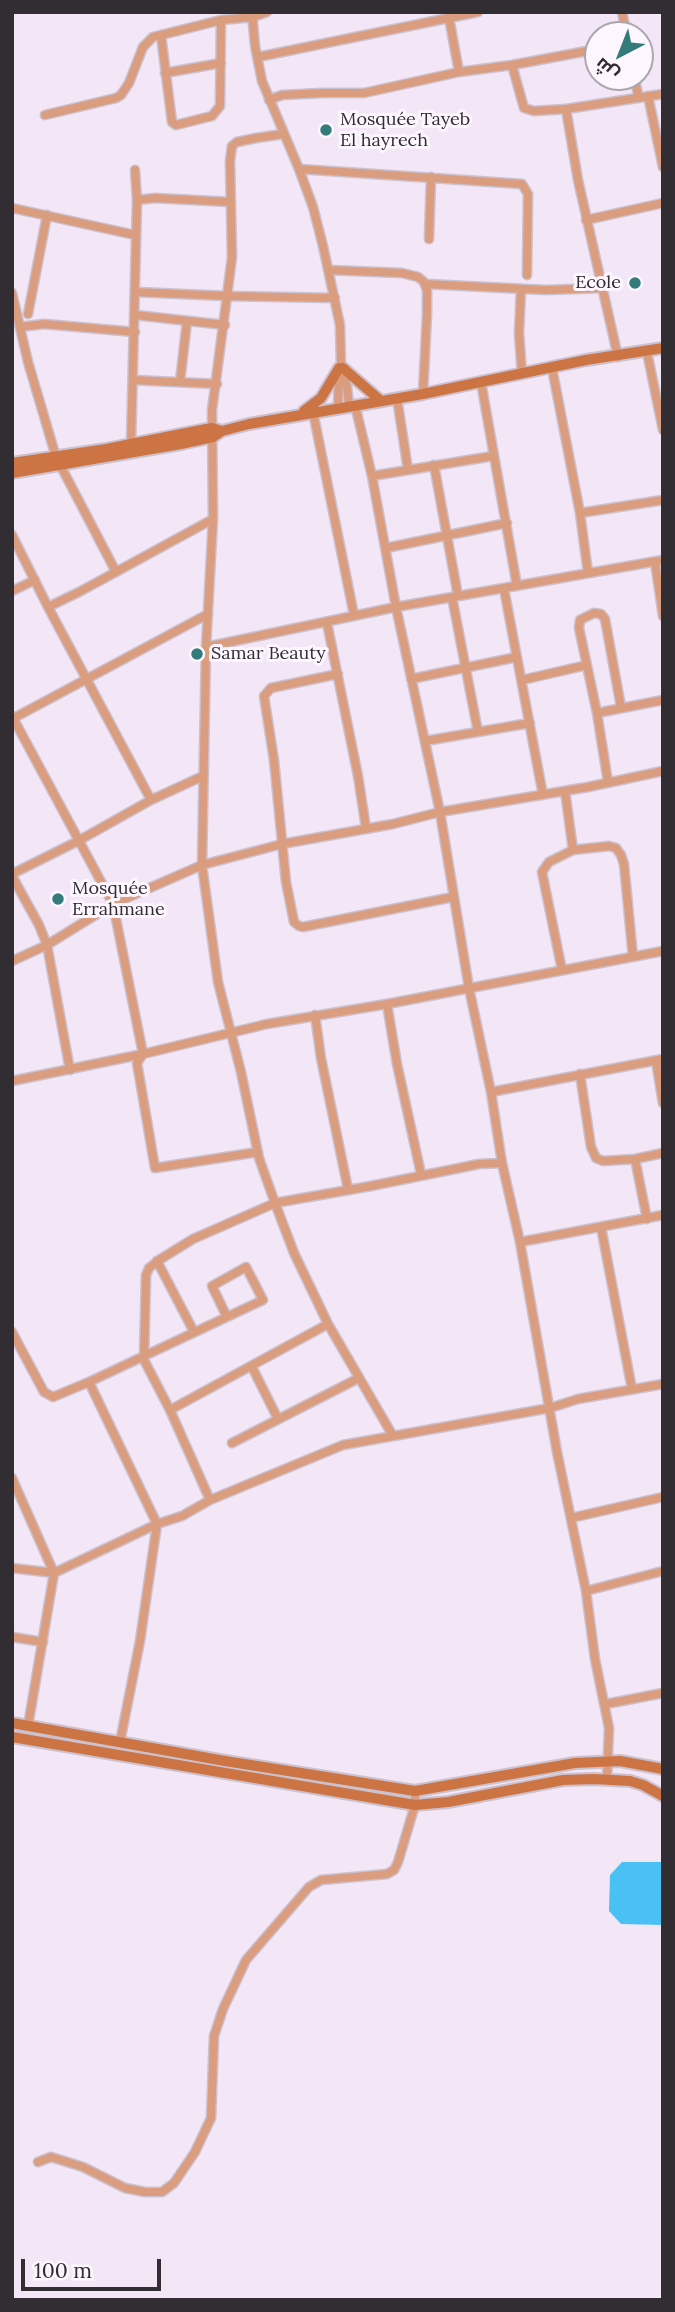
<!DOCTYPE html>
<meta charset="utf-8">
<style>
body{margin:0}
#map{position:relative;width:675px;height:2312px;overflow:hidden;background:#f3e6f6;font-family:Lora,Cairo,serif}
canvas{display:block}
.frame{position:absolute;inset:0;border:14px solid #322d33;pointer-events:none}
.north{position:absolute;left:584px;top:21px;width:70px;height:70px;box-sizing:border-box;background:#fdf6ff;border:2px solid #aca6ad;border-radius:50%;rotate:222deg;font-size:19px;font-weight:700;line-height:28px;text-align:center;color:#322d33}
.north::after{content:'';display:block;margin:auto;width:24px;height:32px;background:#337c7b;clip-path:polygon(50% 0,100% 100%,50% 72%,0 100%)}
.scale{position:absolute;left:21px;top:2259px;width:140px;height:32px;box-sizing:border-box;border:4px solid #322d33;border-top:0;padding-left:9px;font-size:21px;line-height:24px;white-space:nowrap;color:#322d33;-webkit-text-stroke:5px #fdf6ff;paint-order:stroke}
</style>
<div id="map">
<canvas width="675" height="2312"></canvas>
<div class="frame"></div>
<div class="north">ش</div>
<div class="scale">100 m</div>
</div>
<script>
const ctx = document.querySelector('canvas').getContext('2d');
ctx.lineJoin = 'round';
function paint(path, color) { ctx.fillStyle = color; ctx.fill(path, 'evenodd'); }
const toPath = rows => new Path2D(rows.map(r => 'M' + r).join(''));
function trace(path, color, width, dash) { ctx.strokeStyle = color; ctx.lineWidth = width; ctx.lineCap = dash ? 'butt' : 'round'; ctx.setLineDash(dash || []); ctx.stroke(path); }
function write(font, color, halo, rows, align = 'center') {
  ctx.font = font + ' Lora,serif'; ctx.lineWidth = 6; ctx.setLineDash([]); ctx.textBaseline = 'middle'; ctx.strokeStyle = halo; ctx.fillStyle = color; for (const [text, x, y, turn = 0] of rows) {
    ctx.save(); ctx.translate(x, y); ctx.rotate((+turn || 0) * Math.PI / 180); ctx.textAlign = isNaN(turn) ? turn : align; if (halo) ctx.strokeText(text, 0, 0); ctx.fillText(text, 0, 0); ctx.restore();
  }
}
paint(toPath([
 [622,1862,663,1862,663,1925,621,1924,609,1911,610,1875]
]), '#49c1f4');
const street = toPath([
 [252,12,255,46,262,81,299,169,313,207,323,246,340,325,341,364,347,387,349,406],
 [448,12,459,72],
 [622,12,627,35],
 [161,35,172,122,176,125,212,116,220,106,221,20],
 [258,57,478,12],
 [512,65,524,108,534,111,566,109,578,180,618,357],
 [165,73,221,63],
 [634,77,639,98],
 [648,96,663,167],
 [269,100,282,95,322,93,364,93,459,72,512,65,598,49],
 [566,109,663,94],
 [45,115,116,98,121,95,129,83,143,47,153,37,221,20,253,17,267,12],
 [299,169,522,184,528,194,527,275],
 [135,170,137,200],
 [12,208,135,235],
 [586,220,663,203],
 [429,239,431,177],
 [328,270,402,273,418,277,424,282,427,290,427,314,423,394],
 [425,284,546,290,602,288],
 [521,289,519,333,522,374],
 [135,292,227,296,232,257,230,161,232,146,237,142,256,138,283,134],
 [12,293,28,362,56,457,116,572],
 [335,298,227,296,212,410,213,519,206,647,202,865,282,844,393,824,440,812,588,787,663,771],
 [28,314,47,215],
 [135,315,225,325],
 [20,327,44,324,135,332],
 [647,352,663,430],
 [552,368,580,513,588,573],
 [133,380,217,384],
 [180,382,187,321],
 [481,382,517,586],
 [397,398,408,470],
 [355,405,372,476,396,607,440,812,469,988,491,1092,502,1163,520,1242,557,1452,586,1591,595,1659,609,1728,607,1779],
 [338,408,339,370],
 [313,412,354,615],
 [131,444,137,200,155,198,231,202],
 [434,465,458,596],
 [372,476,493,456],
 [580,513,663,500],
 [12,535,48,607,81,591,213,519],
 [386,548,507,523],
 [655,562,663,616],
 [504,589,543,795],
 [12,591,35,580],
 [452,597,478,732],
 [48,607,151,800],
 [327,623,358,776,366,828],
 [206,647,396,607,663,560],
 [338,674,271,688,264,696,274,760,286,882,294,922,299,926,303,927,453,897],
 [411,679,517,657],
 [522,680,587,665],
 [597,713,663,700],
 [12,716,113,904,143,1054,137,1063,155,1168,258,1152],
 [12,719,208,614],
 [425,741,530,723],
 [608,782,597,713,579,628,580,620,594,613,601,614,605,619,621,707],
 [573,850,609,846,616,848,621,855,624,864,633,957],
 [12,874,78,841,151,800,203,776],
 [12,876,39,925,47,945,70,1070],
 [12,961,47,945,113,904,202,865,218,982,241,1072,259,1158,275,1203,371,1186,479,1164,502,1163],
 [562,970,542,872,549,862,573,850,565,791],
 [387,1004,397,1064,421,1174],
 [315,1015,321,1058,348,1189],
 [656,1061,663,1103],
 [580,1074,591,1147,596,1158,603,1161,635,1159,663,1153],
 [12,1081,143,1054,267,1024,387,1004,663,951],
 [491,1092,663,1059],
 [635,1159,647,1219],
 [601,1227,632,1389],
 [520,1242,663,1215],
 [157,1261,194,1332],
 [328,1324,393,1436],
 [12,1332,44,1392,53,1397,89,1382,263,1300,246,1267,212,1286,227,1317],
 [252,1367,278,1419],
 [170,1410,328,1324,294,1253,275,1203,193,1239,159,1260,149,1268,146,1275,144,1360,170,1410,210,1500],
 [232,1443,359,1378],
 [12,1478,54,1573,28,1726],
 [571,1518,663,1497],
 [12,1568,54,1573,157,1524,89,1382],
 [586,1591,663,1571],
 [12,1637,43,1642],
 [606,1704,663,1693],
 [120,1742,140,1641,157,1524,182,1516,210,1500,343,1445,550,1408,578,1399,663,1384],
 [38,2162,51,2157,83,2167,125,2188,145,2192,162,2192,174,2183,195,2152,211,2118,214,2036,223,2009,246,1960,309,1887,321,1880,387,1874,394,1870,398,1862,415,1805,415,1791]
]);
const secondary = toPath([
 [343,368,381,401],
 [304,411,321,398,339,368],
 [12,463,106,449,201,430,212,428,222,431],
 [12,473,181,444,213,437,222,431,249,424,423,394,586,360,663,348],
 [12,1723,225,1761,415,1791,575,1763,620,1761,663,1769],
 [12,1737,415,1805,448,1802,563,1780,594,1779,630,1781,643,1785,663,1796]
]);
trace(street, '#ccc1cf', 11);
trace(secondary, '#ccc1cf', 14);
trace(street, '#da9d7f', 8);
trace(secondary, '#cd7445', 10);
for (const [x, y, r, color] of [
 [326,130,7,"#337c7b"],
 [635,283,7,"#337c7b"],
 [197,654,7,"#337c7b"],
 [58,899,7,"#337c7b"]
]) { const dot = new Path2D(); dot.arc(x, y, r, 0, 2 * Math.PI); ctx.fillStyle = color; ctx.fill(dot); trace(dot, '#fdf6ff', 2.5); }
write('18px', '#322d33', '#fdf6ff', [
 ["Mosquée Tayeb",340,120],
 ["El hayrech",340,141],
 ["Ecole",621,283,"right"],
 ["Samar Beauty",211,654],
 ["Mosquée",72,889],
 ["Errahmane",72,910]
], 'left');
</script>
